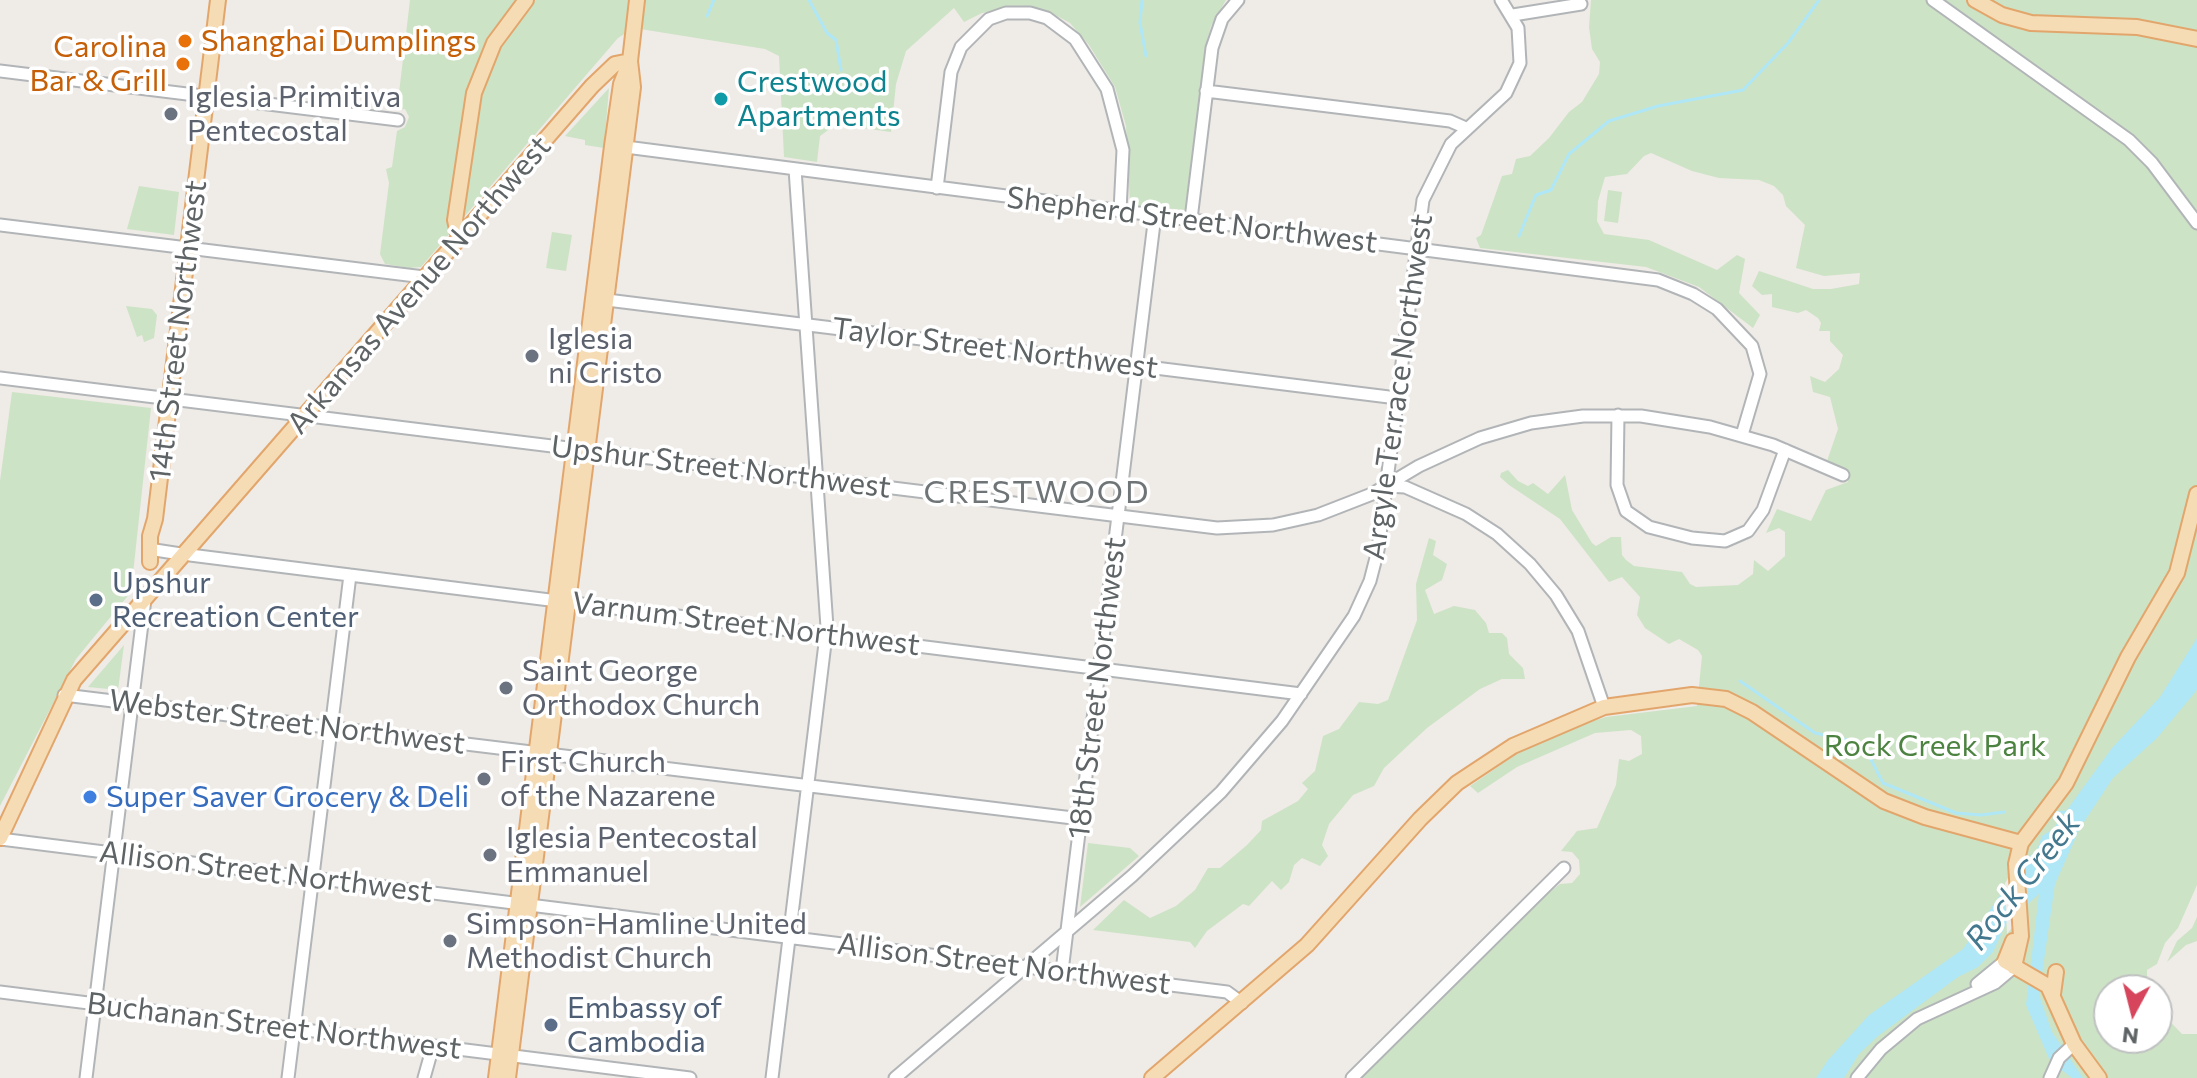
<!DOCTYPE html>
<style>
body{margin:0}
#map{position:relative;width:2197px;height:1078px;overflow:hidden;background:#efebe7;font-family:Commissioner,sans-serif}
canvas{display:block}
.north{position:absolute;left:2093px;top:974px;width:80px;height:80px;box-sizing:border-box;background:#fff;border:2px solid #bfc1c1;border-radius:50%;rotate:187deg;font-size:22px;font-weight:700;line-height:32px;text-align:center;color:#5e6365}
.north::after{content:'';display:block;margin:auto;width:28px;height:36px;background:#d6455b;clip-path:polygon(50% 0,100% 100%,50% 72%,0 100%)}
</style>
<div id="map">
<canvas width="2197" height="1078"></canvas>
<div class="north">N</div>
</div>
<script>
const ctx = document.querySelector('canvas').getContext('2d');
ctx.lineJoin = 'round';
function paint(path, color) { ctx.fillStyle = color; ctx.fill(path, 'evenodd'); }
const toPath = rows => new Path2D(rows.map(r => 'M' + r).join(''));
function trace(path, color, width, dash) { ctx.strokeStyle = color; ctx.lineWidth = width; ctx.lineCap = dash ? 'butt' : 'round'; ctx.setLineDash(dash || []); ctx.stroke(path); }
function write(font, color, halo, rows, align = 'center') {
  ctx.font = font + ' Commissioner,sans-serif'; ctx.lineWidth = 7; ctx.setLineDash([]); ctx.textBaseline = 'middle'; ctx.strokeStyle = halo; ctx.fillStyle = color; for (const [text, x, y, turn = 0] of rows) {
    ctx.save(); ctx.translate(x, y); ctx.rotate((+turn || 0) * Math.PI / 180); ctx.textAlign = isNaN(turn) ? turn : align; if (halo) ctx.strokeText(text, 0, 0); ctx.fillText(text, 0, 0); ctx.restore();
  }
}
paint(toPath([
 [410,0,1226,0,1211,26,1206,45,1185,210,1130,205,1126,126,1115,87,1089,45,1070,23,1046,10,1017,6,982,13,964,22,954,8,906,51,896,84,891,132,854,127,855,115,850,114,820,136,817,162,784,157,779,56,765,49,634,28,618,38,421,267,409,268,385,264,380,254,389,183,386,169,392,167,397,131,405,127,409,117,405,109,397,110],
 [1591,0,2197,0,2197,885,2178,928,2165,943,2157,964,2147,970,2147,990,2109,990,2109,1038,2157,1038,2157,1008,2182,1034,2197,1034,2197,1078,2106,1078,2080,1044,2062,1001,2062,989,2049,1009,2078,1059,2094,1078,1360,1078,1547,894,1560,884,1572,883,1580,874,1579,860,1572,852,1561,851,1577,831,1597,828,1616,785,1619,759,1629,761,1642,754,1641,736,1631,730,1595,733,1517,767,1478,793,1470,786,1531,744,1570,728,1606,717,1697,706,1702,656,1698,650,1679,639,1669,644,1645,628,1637,615,1640,597,1622,577,1609,582,1560,519,1509,485,1500,477,1501,473,1508,470,1518,481,1528,486,1533,483,1548,494,1565,475,1572,510,1592,543,1596,546,1611,537,1621,537,1622,555,1626,560,1634,566,1682,572,1690,584,1696,587,1738,585,1753,574,1754,560,1768,571,1785,556,1785,532,1779,528,1766,533,1777,509,1811,521,1826,490,1848,482,1838,465,1827,461,1838,429,1830,397,1813,392,1810,376,1825,382,1839,369,1843,355,1830,341,1830,331,1819,331,1821,323,1818,318,1806,310,1798,313,1772,307,1772,294,1762,295,1752,286,1759,271,1813,289,1831,289,1859,284,1860,273,1824,276,1796,268,1805,225,1786,206,1783,195,1774,186,1759,180,1719,178,1692,171,1651,153,1644,156,1627,174,1605,177,1598,201,1597,221,1604,234,1649,240,1717,270,1737,255,1745,259,1739,293,1760,315,1753,328,1699,287,1646,267,1480,248,1476,238,1481,235,1502,176,1512,174,1516,159,1530,156,1549,138,1569,112,1582,102,1599,74,1600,62,1592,49,1589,27],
 [609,88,604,148,585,145,585,140,565,136],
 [139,186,179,192,174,235,127,229],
 [1608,190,1622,192,1618,223,1604,221],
 [552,232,572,235,566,271,546,268],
 [126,306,152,309,157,315,154,338,144,342,142,335,137,337],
 [12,392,151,408,131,592,76,659,0,806,0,481],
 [1429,538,1436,541,1433,555,1447,564,1442,580,1425,590,1434,614,1454,606,1475,610,1486,623,1489,633,1502,633,1507,638,1509,654,1523,668,1525,679,1502,679,1480,689,1427,728,1384,768,1374,786,1353,795,1329,824,1322,845,1328,856,1320,866,1302,858,1294,865,1289,882,1281,890,1272,881,1249,906,1243,904,1207,931,1195,948,1190,942,1093,930,1124,900,1150,918,1176,906,1195,890,1208,868,1220,868,1247,845,1261,830,1262,821,1298,801,1308,789,1302,783,1315,771,1323,736,1339,729,1359,702,1378,704,1388,700,1417,620,1416,584],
 [124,645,118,690,88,687],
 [1088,843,1130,848,1139,856,1080,907],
 [2197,917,2197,941,2186,945,2167,962,2177,941,2192,928]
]), '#cde3c6');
paint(toPath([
 [2197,638,2197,690,2157,738,2113,778,2080,828,2055,884,2039,995,2052,1032,2083,1078,2072,1078,2050,1061,2026,1005,2039,894,2006,924,1993,952,1978,967,1958,977,1878,1036,1859,1054,1844,1078,1816,1078,1828,1060,1869,1015,1963,949,2022,863,2037,850,2042,836,2053,829,2112,748,2160,697]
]), '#afe7f6');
paint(toPath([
 [2019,861,2024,913,2007,934,2005,883]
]), '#efebe7');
trace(toPath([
 [809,0,827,33,836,40,841,70],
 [1142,0,1140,23,1146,56],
 [707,16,714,0],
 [1519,236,1536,195,1551,190,1569,154,1609,121,1658,106,1743,90,1788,43,1819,0],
 [1740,681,1815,733,1848,740,1866,750,1883,783,1956,813,1981,815,2004,812],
 [2054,813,2066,812]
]), '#afe7f6', 3);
const minor = toPath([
 [1933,0,2129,140,2152,163,2197,223],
 [1513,15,1581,4],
 [0,71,398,120],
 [1206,91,1450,121,1466,128],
 [618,146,1658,280,1693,294,1717,309,1752,346,1760,374,1742,435],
 [937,188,951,72,961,47,989,19,1006,13,1030,13,1047,18,1075,39,1107,89,1123,150,1120,211],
 [1191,219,1212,48,1222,19,1238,0],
 [0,225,424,277],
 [599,299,1397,398],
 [0,378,1217,528,1273,525,1318,515,1372,494,1419,466,1480,438,1531,423,1583,416,1641,416,1710,427,1773,445,1843,475],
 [1618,415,1617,485,1626,511,1649,527,1692,538,1725,541,1748,531,1763,510,1785,450],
 [1386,486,1405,487,1466,514,1497,534,1530,564,1556,595,1578,631,1604,707],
 [155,550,181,554],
 [190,555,1301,694],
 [64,695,1081,819],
 [0,839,1227,992,1242,1003],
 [1062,971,1155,215],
 [1977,984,2005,961],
 [0,992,690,1078],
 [86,1078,145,599],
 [288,1078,350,575],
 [424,1078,433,1046],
 [772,1078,827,627,795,169],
 [895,1078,1132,876,1221,792,1282,721,1354,616,1370,581,1378,550,1423,200,1451,144,1506,93,1520,63,1518,28,1501,0],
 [1352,1078,1564,868],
 [1857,1078,1881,1049,1917,1019,1995,983,2014,967],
 [2050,1078,2059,1058,2074,1044]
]);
const major = toPath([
 [1975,0,2002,15,2031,23,2137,27,2197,39],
 [459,238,455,220,474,93,494,43,526,0],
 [150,562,150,536,155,519,218,0],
 [0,838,74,680,592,86,615,64,630,61],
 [2013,941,2005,961,2048,986,2074,1044,2099,1078],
 [2014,967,2021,936,2016,864,2021,843,2066,783,2128,657,2177,573,2197,494],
 [2053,994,2056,972],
 [496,1078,612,146,621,84,628,66],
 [508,1078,633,87,630,61,637,0],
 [1152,1078,1307,945,1420,819,1457,783,1513,746,1604,707,1692,695,1726,699,1752,712,1884,801,1925,817,2021,843]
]);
trace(minor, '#b2b5b7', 15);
trace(major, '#e2a66c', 18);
trace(minor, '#fff', 11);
trace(major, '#f6dcb4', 14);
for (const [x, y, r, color] of [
 [185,41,8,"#e8710a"],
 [183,64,8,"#e8710a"],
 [721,99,8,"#0f9aa8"],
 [171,114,8,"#6b7280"],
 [532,356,8,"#6b7280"],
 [96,600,8,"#5c6f8a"],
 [506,688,8,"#6b7280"],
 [484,779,8,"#6b7280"],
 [90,797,8,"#3f7fe0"],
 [490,855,8,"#6b7280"],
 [450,941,8,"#6b7280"],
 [551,1025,8,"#5c6f8a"]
]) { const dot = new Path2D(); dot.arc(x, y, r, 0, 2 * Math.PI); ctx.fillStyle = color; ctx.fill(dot); trace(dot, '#fff', 3); }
write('30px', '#c56008', '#fff', [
 ["Shanghai Dumplings",201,41],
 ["Carolina",167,47,"right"],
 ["Bar & Grill",167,81,"right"]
], 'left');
write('30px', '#0d838f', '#fff', [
 ["Crestwood",737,82],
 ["Apartments",737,116]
], 'left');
write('30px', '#5b616d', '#fff', [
 ["Iglesia Primitiva",187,97],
 ["Pentecostal",187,131],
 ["Iglesia",548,339],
 ["ni Cristo",548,373],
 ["Saint George",522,671],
 ["Orthodox Church",522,705],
 ["First Church",500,762],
 ["of the Nazarene",500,796],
 ["Iglesia Pentecostal",506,838],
 ["Emmanuel",506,872],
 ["Simpson-Hamline United",466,924],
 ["Methodist Church",466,958]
], 'left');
write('30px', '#5e6365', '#fff', [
 ["Shepherd Street Northwest",1192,220,7],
 ["Arkansas Avenue Northwest",419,285,-49],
 ["14th Street Northwest",178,331,-83],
 ["Taylor Street Northwest",995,348,7],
 ["Argyle Terrace Northwest",1398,387,-82],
 ["Upshur Street Northwest",721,467,7],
 ["Varnum Street Northwest",746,624,7],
 ["18th Street Northwest",1097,688,-83],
 ["Webster Street Northwest",287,722,7],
 ["Allison Street Northwest",266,872,7],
 ["Allison Street Northwest",1004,964,7],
 ["Buchanan Street Northwest",274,1026,7]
]);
write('30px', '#4e5e75', '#fff', [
 ["Upshur",112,583],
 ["Recreation Center",112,617],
 ["Embassy of",567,1008],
 ["Cambodia",567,1042]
], 'left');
write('30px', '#4c8340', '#fff', [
 ["Rock Creek Park",1935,746]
]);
write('30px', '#366cbe', '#fff', [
 ["Super Saver Grocery & Deli",106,797]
], 'left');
ctx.letterSpacing = '2px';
write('32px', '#6f7577', '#fff', [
 ["CRESTWOOD",1037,492]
]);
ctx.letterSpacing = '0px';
write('italic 32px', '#43788e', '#fff', [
 ["Rock Creek",2023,881,-52]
]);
</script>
